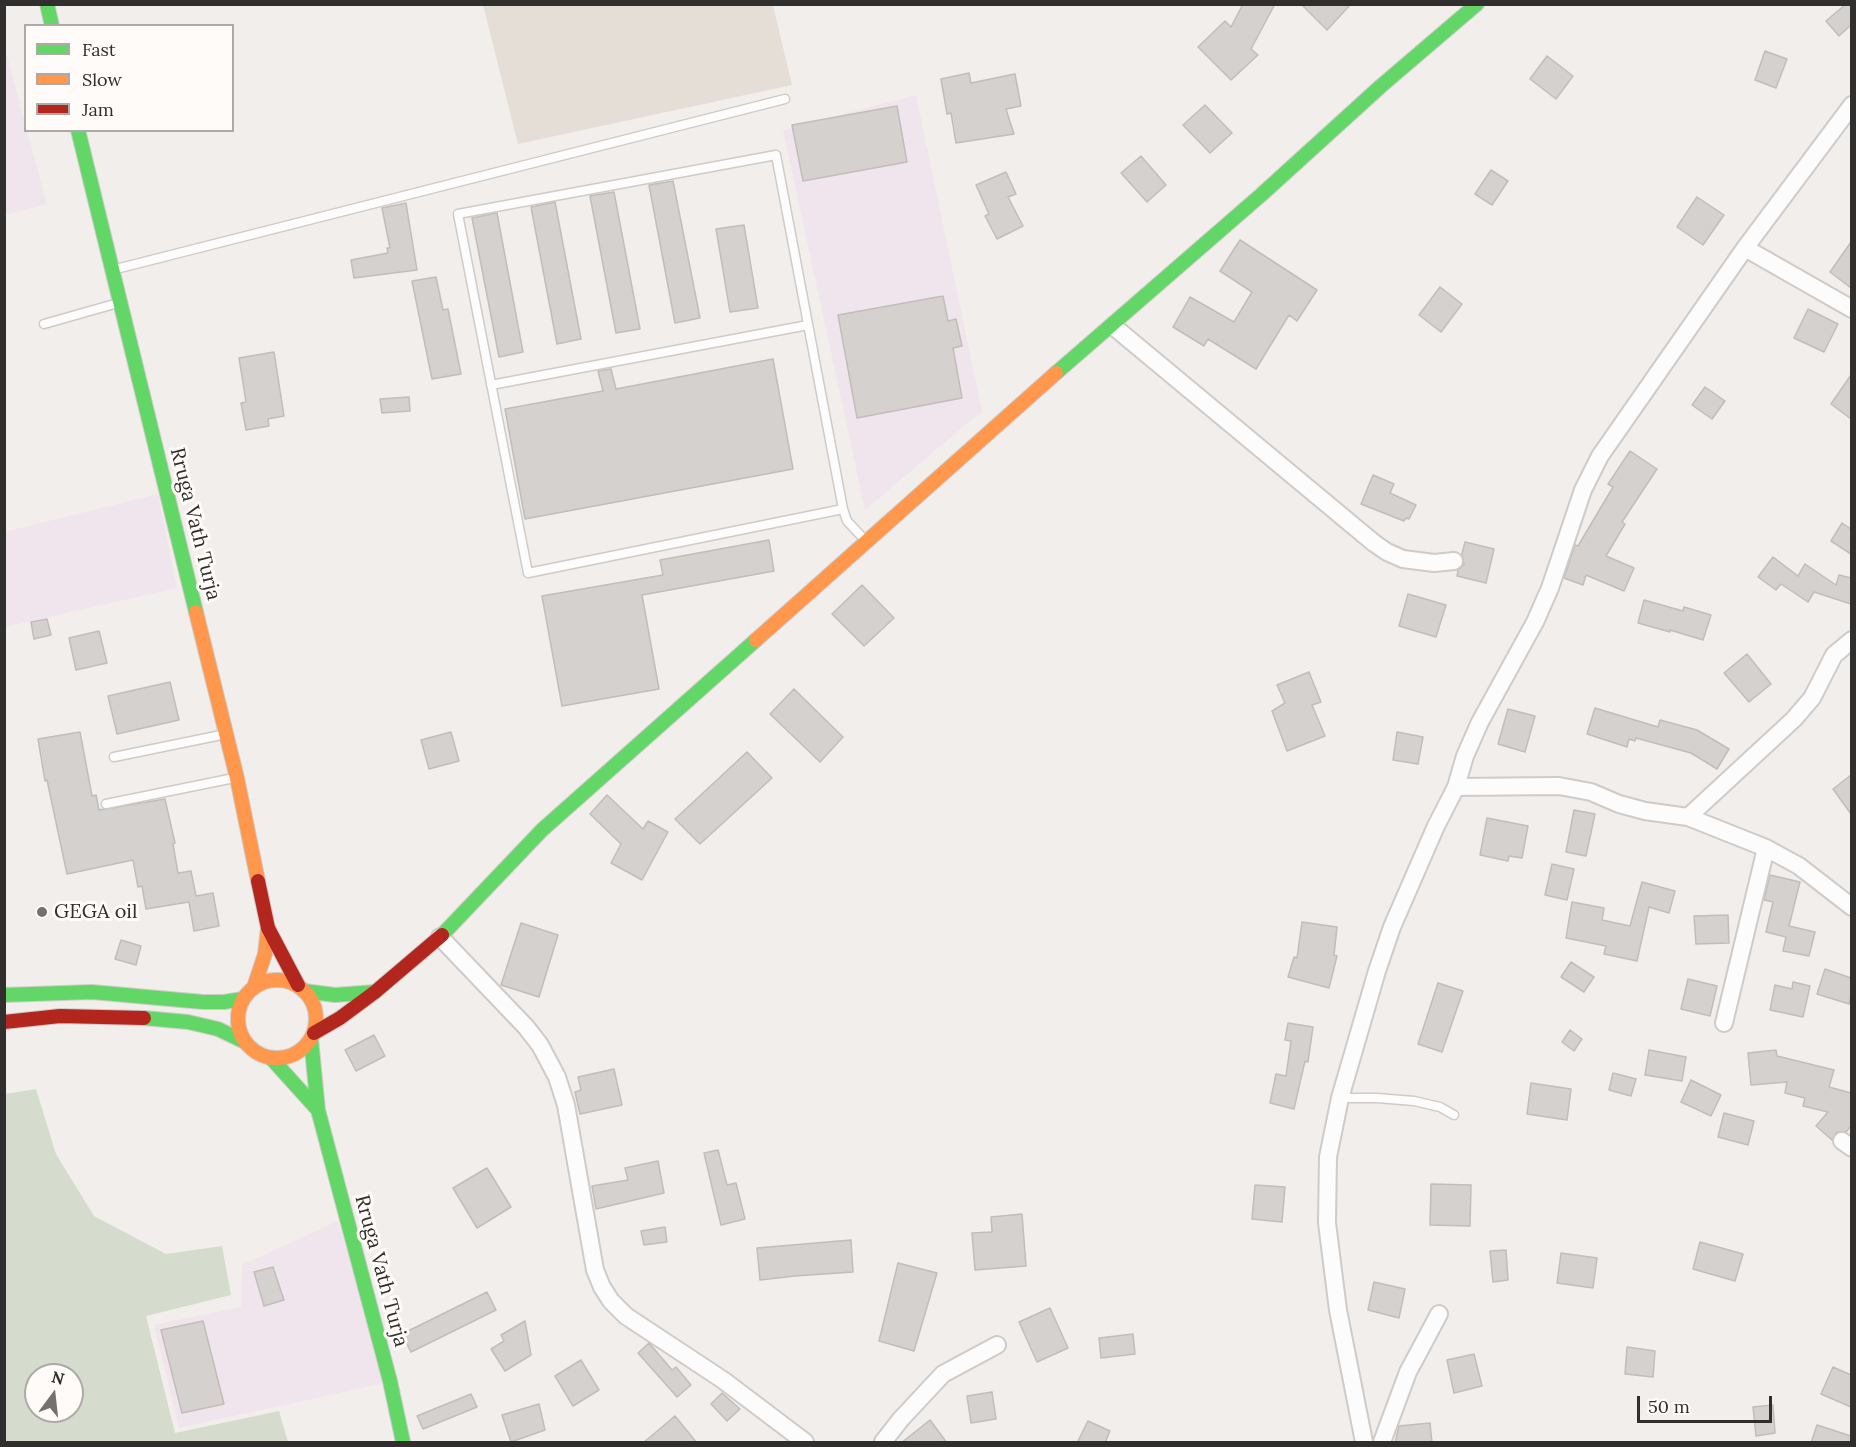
<!DOCTYPE html>
<style>
body{margin:0}
#map{position:relative;width:1856px;height:1447px;overflow:hidden;background:#f1eeeb;font-family:Lora,serif}
canvas{display:block}
.frame{position:absolute;inset:0;border:6px solid #312f2d;pointer-events:none}
.legend{position:absolute;left:24px;top:24px;width:210px;height:108px;box-sizing:border-box;background:#fffbf8;border:2px solid #ada9a7;margin:0;padding:8px 10px;list-style:none;font-size:18px;color:#312f2d}
.legend li{display:flex;align-items:center;gap:12px;height:30px}
.legend b{width:30px;border:2px solid #ada9a7}
.north{position:absolute;left:24px;top:1363px;width:60px;height:60px;box-sizing:border-box;background:#fffbf8;border:2px solid #ada9a7;border-radius:50%;rotate:15deg;font-size:16px;font-weight:700;line-height:24px;text-align:center;color:#312f2d}
.north::after{content:'';display:block;margin:auto;width:21px;height:27px;background:#747270;clip-path:polygon(50% 0,100% 100%,50% 72%,0 100%)}
.scale{position:absolute;left:1637px;top:1396px;width:135px;height:27px;box-sizing:border-box;border:3px solid #312f2d;border-top:0;padding-left:8px;font-size:18px;line-height:21px;white-space:nowrap;color:#312f2d;-webkit-text-stroke:4px #fffbf8;paint-order:stroke}
</style>
<div id="map">
<canvas width="1856" height="1447"></canvas>
<div class="frame"></div>
<ul class="legend">
<li><b style="height:8px;background:#63d668"></b>Fast</li>
<li><b style="height:8px;background:#ff974d"></b>Slow</li>
<li><b style="height:8px;background:#b3261e"></b>Jam</li>
</ul>
<div class="north">N</div>
<div class="scale">50 m</div>
</div>
<script>
const ctx = document.querySelector('canvas').getContext('2d');
ctx.lineJoin = 'round';
function paint(path, color) { ctx.fillStyle = color; ctx.fill(path, 'evenodd'); }
const toPath = rows => new Path2D(rows.map(r => 'M' + r).join(''));
function trace(path, color, width, dash) { ctx.strokeStyle = color; ctx.lineWidth = width; ctx.lineCap = dash ? 'butt' : 'round'; ctx.setLineDash(dash || []); ctx.stroke(path); }
function write(font, color, halo, rows, align = 'center') {
  ctx.font = font + ' Lora,serif'; ctx.lineWidth = 6; ctx.setLineDash([]); ctx.textBaseline = 'middle'; ctx.strokeStyle = halo; ctx.fillStyle = color; for (const [text, x, y, turn = 0] of rows) {
    ctx.save(); ctx.translate(x, y); ctx.rotate((+turn || 0) * Math.PI / 180); ctx.textAlign = isNaN(turn) ? turn : align; if (halo) ctx.strokeText(text, 0, 0); ctx.fillText(text, 0, 0); ctx.restore();
  }
}
paint(toPath([
 [4,44,25,123,26,130,27,131,47,204,5,215],
 [916,95,982,411,865,510,783,130],
 [158,494,177,588,5,627,4,532],
 [338,1221,385,1383,179,1428,154,1325,241,1307,242,1265]
]), '#f1e5ed');
paint(toPath([
 [483,5,773,5,792,85,518,144]
]), '#e5ded7');
paint(toPath([
 [36,1089,56,1154,94,1216,166,1254,222,1246,231,1295,146,1316,175,1433,279,1411,288,1442,5,1442,5,1094],
 [36,1375,72,1375,72,1411,36,1411]
]), '#d5dccd');
const building = toPath([
 [1243,4,1275,4,1251,49,1258,55,1231,80,1198,47,1225,21,1231,27,1243,4],
 [1301,4,1351,4,1327,30,1301,4],
 [1846,4,1851,4,1851,25,1839,36,1826,21,1846,4],
 [1765,51,1787,59,1776,88,1755,80,1765,51],
 [1547,56,1573,76,1556,99,1530,79,1547,56],
 [969,73,971,83,1015,74,1021,106,1006,109,1014,134,956,143,951,113,947,114,941,79,969,73],
 [1205,105,1232,133,1210,153,1183,125,1205,105],
 [897,106,907,162,803,181,792,125,897,106],
 [1141,156,1166,185,1147,202,1121,173,1141,156],
 [1491,170,1508,181,1492,205,1475,194,1491,170],
 [1006,172,1016,194,1008,197,1023,226,997,239,985,216,989,214,976,185,1006,172],
 [673,181,700,318,675,323,649,185,673,181],
 [614,192,640,329,616,333,590,196,614,192],
 [1697,197,1724,215,1703,245,1677,227,1697,197],
 [555,202,581,339,557,344,531,207,555,202],
 [406,203,417,270,354,278,351,260,388,253,387,248,390,248,382,208,406,203],
 [497,213,523,352,499,357,472,218,497,213],
 [744,225,758,308,730,312,716,229,744,225],
 [1240,240,1317,290,1297,321,1289,315,1256,369,1208,339,1204,346,1173,327,1190,297,1234,322,1252,292,1220,271,1240,240],
 [1851,242,1851,288,1830,272,1851,242],
 [436,277,443,310,448,309,461,374,432,379,412,281,436,277],
 [1440,287,1462,304,1441,332,1419,315,1440,287],
 [943,296,948,321,956,319,962,346,953,348,962,398,857,418,838,315,943,296],
 [1808,309,1838,324,1824,352,1794,338,1808,309],
 [274,352,284,416,268,419,269,426,246,430,241,403,246,402,239,358,274,352],
 [773,359,793,469,525,519,505,409,603,391,598,371,611,369,616,389,773,359],
 [1851,375,1851,419,1831,404,1851,375],
 [1705,387,1725,401,1712,419,1692,405,1705,387],
 [409,397,410,411,382,413,380,399,409,397],
 [1630,451,1657,469,1622,522,1625,524,1606,556,1634,568,1624,591,1586,575,1583,585,1564,578,1575,545,1578,546,1613,487,1608,484,1630,451],
 [1373,475,1394,484,1390,493,1416,505,1409,519,1406,518,1404,521,1361,504,1373,475],
 [1842,523,1851,529,1851,554,1831,541,1842,523],
 [769,540,774,571,642,595,659,689,562,706,542,596,663,575,660,560,769,540],
 [1465,542,1494,549,1486,583,1457,576,1458,570,1464,565,1462,554,1465,542],
 [1773,557,1798,576,1805,564,1836,585,1839,575,1851,578,1851,604,1814,592,1808,602,1781,584,1776,590,1758,577,1773,557],
 [862,585,894,618,864,646,832,614,862,585],
 [1408,594,1446,605,1436,637,1399,626,1408,594],
 [1644,600,1683,611,1684,607,1711,615,1703,640,1670,630,1670,632,1638,623,1644,600],
 [47,619,51,635,34,639,31,622,47,619],
 [99,631,107,663,76,670,69,638,99,631],
 [1747,654,1771,684,1749,702,1724,673,1747,654],
 [1309,672,1321,702,1312,705,1325,736,1287,751,1272,711,1285,703,1277,685,1309,672],
 [170,682,179,720,117,734,108,696,170,682],
 [794,689,843,737,820,762,770,714,794,689],
 [1595,708,1658,727,1660,720,1697,730,1729,749,1717,769,1691,753,1636,738,1635,741,1629,739,1627,747,1587,734,1595,708],
 [1508,709,1535,716,1525,752,1498,744,1508,709],
 [80,732,92,796,96,795,99,810,165,799,175,843,173,844,178,873,191,871,196,896,213,893,219,926,194,931,189,902,146,909,142,886,138,887,133,860,67,874,47,780,45,781,38,739,80,732],
 [451,732,459,761,429,769,421,740,451,732],
 [1397,732,1423,737,1418,764,1393,760,1397,732],
 [747,752,772,778,700,844,675,819,747,752],
 [1851,775,1851,814,1833,789,1851,775],
 [607,795,643,829,648,821,668,832,642,880,611,863,621,844,590,814,607,795],
 [1574,810,1595,814,1586,856,1566,852,1574,810],
 [1487,818,1528,826,1522,858,1509,856,1508,861,1480,855,1487,818],
 [1552,864,1574,869,1567,900,1545,895,1552,864],
 [1770,875,1800,882,1789,926,1815,932,1809,956,1783,951,1786,937,1766,932,1773,902,1764,900,1770,875],
 [1642,882,1675,891,1669,913,1649,907,1637,961,1604,954,1606,946,1566,938,1572,902,1604,908,1602,920,1630,926,1642,882],
 [1728,915,1729,943,1696,944,1694,916,1728,915],
 [1302,922,1337,927,1334,955,1337,956,1329,988,1288,977,1294,957,1297,958,1302,922],
 [521,923,558,935,539,997,501,985,521,923],
 [121,940,141,946,136,965,115,959,121,940],
 [1571,962,1594,977,1584,992,1561,977,1571,962],
 [1825,969,1851,978,1851,995,1849,1004,1817,994,1825,969],
 [1688,979,1717,986,1710,1016,1681,1009,1688,979],
 [1793,982,1810,986,1803,1017,1770,1010,1775,985,1792,989,1793,982],
 [1438,983,1463,991,1442,1052,1418,1044,1438,983],
 [1288,1023,1313,1027,1308,1062,1305,1061,1294,1109,1270,1103,1276,1074,1286,1076,1291,1041,1285,1040,1288,1023],
 [1570,1030,1582,1039,1574,1051,1562,1042,1570,1030],
 [374,1035,385,1056,356,1071,345,1050,374,1035],
 [1649,1050,1686,1057,1682,1081,1645,1075,1649,1050],
 [1776,1050,1777,1056,1834,1070,1829,1087,1851,1093,1851,1126,1846,1132,1837,1132,1832,1140,1816,1126,1828,1112,1803,1106,1805,1098,1785,1093,1787,1082,1751,1085,1748,1053,1776,1050],
 [614,1069,622,1105,580,1114,575,1092,581,1090,578,1077,614,1069],
 [1613,1073,1636,1079,1631,1096,1609,1090,1613,1073],
 [1691,1080,1721,1095,1711,1116,1681,1102,1691,1080],
 [1531,1083,1571,1089,1567,1120,1527,1114,1531,1083],
 [1724,1113,1754,1121,1748,1145,1718,1137,1724,1113],
 [718,1150,727,1185,736,1183,745,1219,721,1225,704,1153,718,1150],
 [658,1161,664,1193,596,1209,592,1186,628,1180,625,1168,658,1161],
 [487,1168,511,1207,477,1228,453,1188,487,1168],
 [1431,1184,1471,1185,1470,1226,1430,1225,1431,1184],
 [1255,1185,1285,1187,1282,1222,1252,1219,1255,1185],
 [1022,1214,1026,1266,975,1270,972,1233,992,1232,991,1217,1022,1214],
 [665,1227,667,1242,644,1245,641,1231,665,1227],
 [851,1240,853,1272,795,1276,760,1280,757,1248,851,1240],
 [1700,1242,1743,1254,1735,1281,1693,1269,1700,1242],
 [1506,1250,1508,1280,1493,1282,1490,1251,1506,1250],
 [1561,1253,1597,1258,1593,1288,1557,1283,1561,1253],
 [898,1263,937,1273,914,1351,879,1341,898,1263],
 [273,1267,284,1300,264,1306,254,1272,273,1267],
 [1374,1282,1405,1289,1399,1318,1368,1310,1374,1282],
 [487,1292,496,1310,411,1352,402,1334,487,1292],
 [1050,1308,1068,1348,1037,1362,1019,1322,1050,1308],
 [203,1321,224,1404,182,1413,161,1330,203,1321],
 [525,1321,531,1355,505,1371,491,1349,504,1341,501,1335,525,1321],
 [1133,1334,1135,1354,1101,1358,1099,1338,1133,1334],
 [649,1343,672,1370,676,1367,691,1385,677,1397,638,1353,649,1343],
 [1627,1347,1655,1351,1653,1377,1625,1374,1627,1347],
 [1474,1354,1482,1386,1454,1393,1447,1360,1474,1354],
 [581,1360,599,1390,573,1406,555,1376,581,1360],
 [1833,1367,1851,1375,1851,1407,1821,1394,1833,1367],
 [992,1392,996,1419,971,1423,967,1396,992,1392],
 [722,1393,740,1409,727,1421,711,1404,722,1393],
 [471,1394,477,1407,423,1429,417,1416,471,1394],
 [539,1404,545,1430,511,1442,502,1415,539,1404],
 [1773,1405,1775,1433,1756,1436,1753,1407,1773,1405],
 [675,1416,697,1443,643,1443,675,1416],
 [930,1420,947,1443,901,1443,930,1420],
 [1088,1421,1110,1431,1105,1443,1077,1443,1088,1421],
 [1430,1423,1432,1443,1395,1443,1399,1426,1430,1423],
 [1817,1425,1851,1436,1851,1443,1811,1443,1817,1425]
]);
paint(building, '#d4d1cf');
trace(building, '#c0bdbb', 1.5);
const lane = toPath([
 [116,269,785,99],
 [44,324,118,303],
 [491,385,808,325],
 [843,509,528,573,458,214,776,155,843,509,847,521,865,540],
 [114,757,226,734],
 [106,804,234,778],
 [1340,1098,1377,1098,1414,1101,1440,1107,1454,1115]
]);
const street = toPath([
 [1745,248,1852,309],
 [1113,326,1374,543,1387,552,1403,559,1434,563,1454,561],
 [1456,787,1559,786,1591,792,1619,804,1645,811,1688,817,1766,848,1799,866,1852,907],
 [1688,817,1794,719,1812,698,1834,655,1852,640],
 [440,937,526,1027,540,1045,557,1077,566,1105,595,1270,602,1287,611,1301,626,1316,723,1380,805,1442],
 [1724,1023,1766,848],
 [1842,1141,1852,1148],
 [883,1442,901,1419,943,1374,997,1345],
 [1364,1442,1338,1310,1327,1223,1328,1157,1340,1098,1377,971,1392,927,1436,826,1456,787,1465,756,1480,722,1535,622,1550,588,1583,490,1600,456,1745,248,1852,105],
 [1382,1442,1408,1372,1439,1314]
]);
const fast = toPath([
 [47,4,52,26],
 [78,130,196,612],
 [1056,373,1261,195,1381,86,1477,4],
 [442,935,542,830,756,640],
 [304,991,335,995,375,992],
 [4,995,92,992,203,1002,224,1002,243,999],
 [144,1018,188,1022,218,1029,245,1042],
 [311,1039,318,1110,390,1381,403,1442],
 [271,1058,318,1110]
]);
const slow = toPath([
 [196,612,237,778,258,881],
 [756,640,1056,373],
 '238 1019a39 39 0 1 1 78 0a39 39 0 1 1-78 0Z',
 [254,987,265,954,268,928]
]);
const jam = toPath([
 [258,881,268,928,298,985],
 [4,1022,60,1016,144,1018],
 [314,1033,340,1018,375,992,442,935]
]);
trace(lane, '#cecbc9', 11);
trace(street, '#cecbc9', 20);
trace(fast, '#cecbc9', 16);
trace(slow, '#cecbc9', 16);
trace(jam, '#cecbc9', 16);
trace(lane, '#fdfcfc', 8);
trace(street, '#fdfcfc', 16);
trace(fast, '#63d668', 14);
trace(slow, '#ff974d', 14);
trace(jam, '#b3261e', 14);
for (const [x, y, r, color] of [
 [42,912,6,"#747270"]
]) { const dot = new Path2D(); dot.arc(x, y, r, 0, 2 * Math.PI); ctx.fillStyle = color; ctx.fill(dot); trace(dot, '#fffbf8', 2); }
write('20px', '#312f2d', '#fffbf8', [
 ["Rruga Vath Turja",195,524,76],
 ["Rruga Vath Turja",381,1271,75]
]);
write('20px', '#312f2d', '#fffbf8', [
 ["GEGA oil",54,912]
], 'left');
</script>
